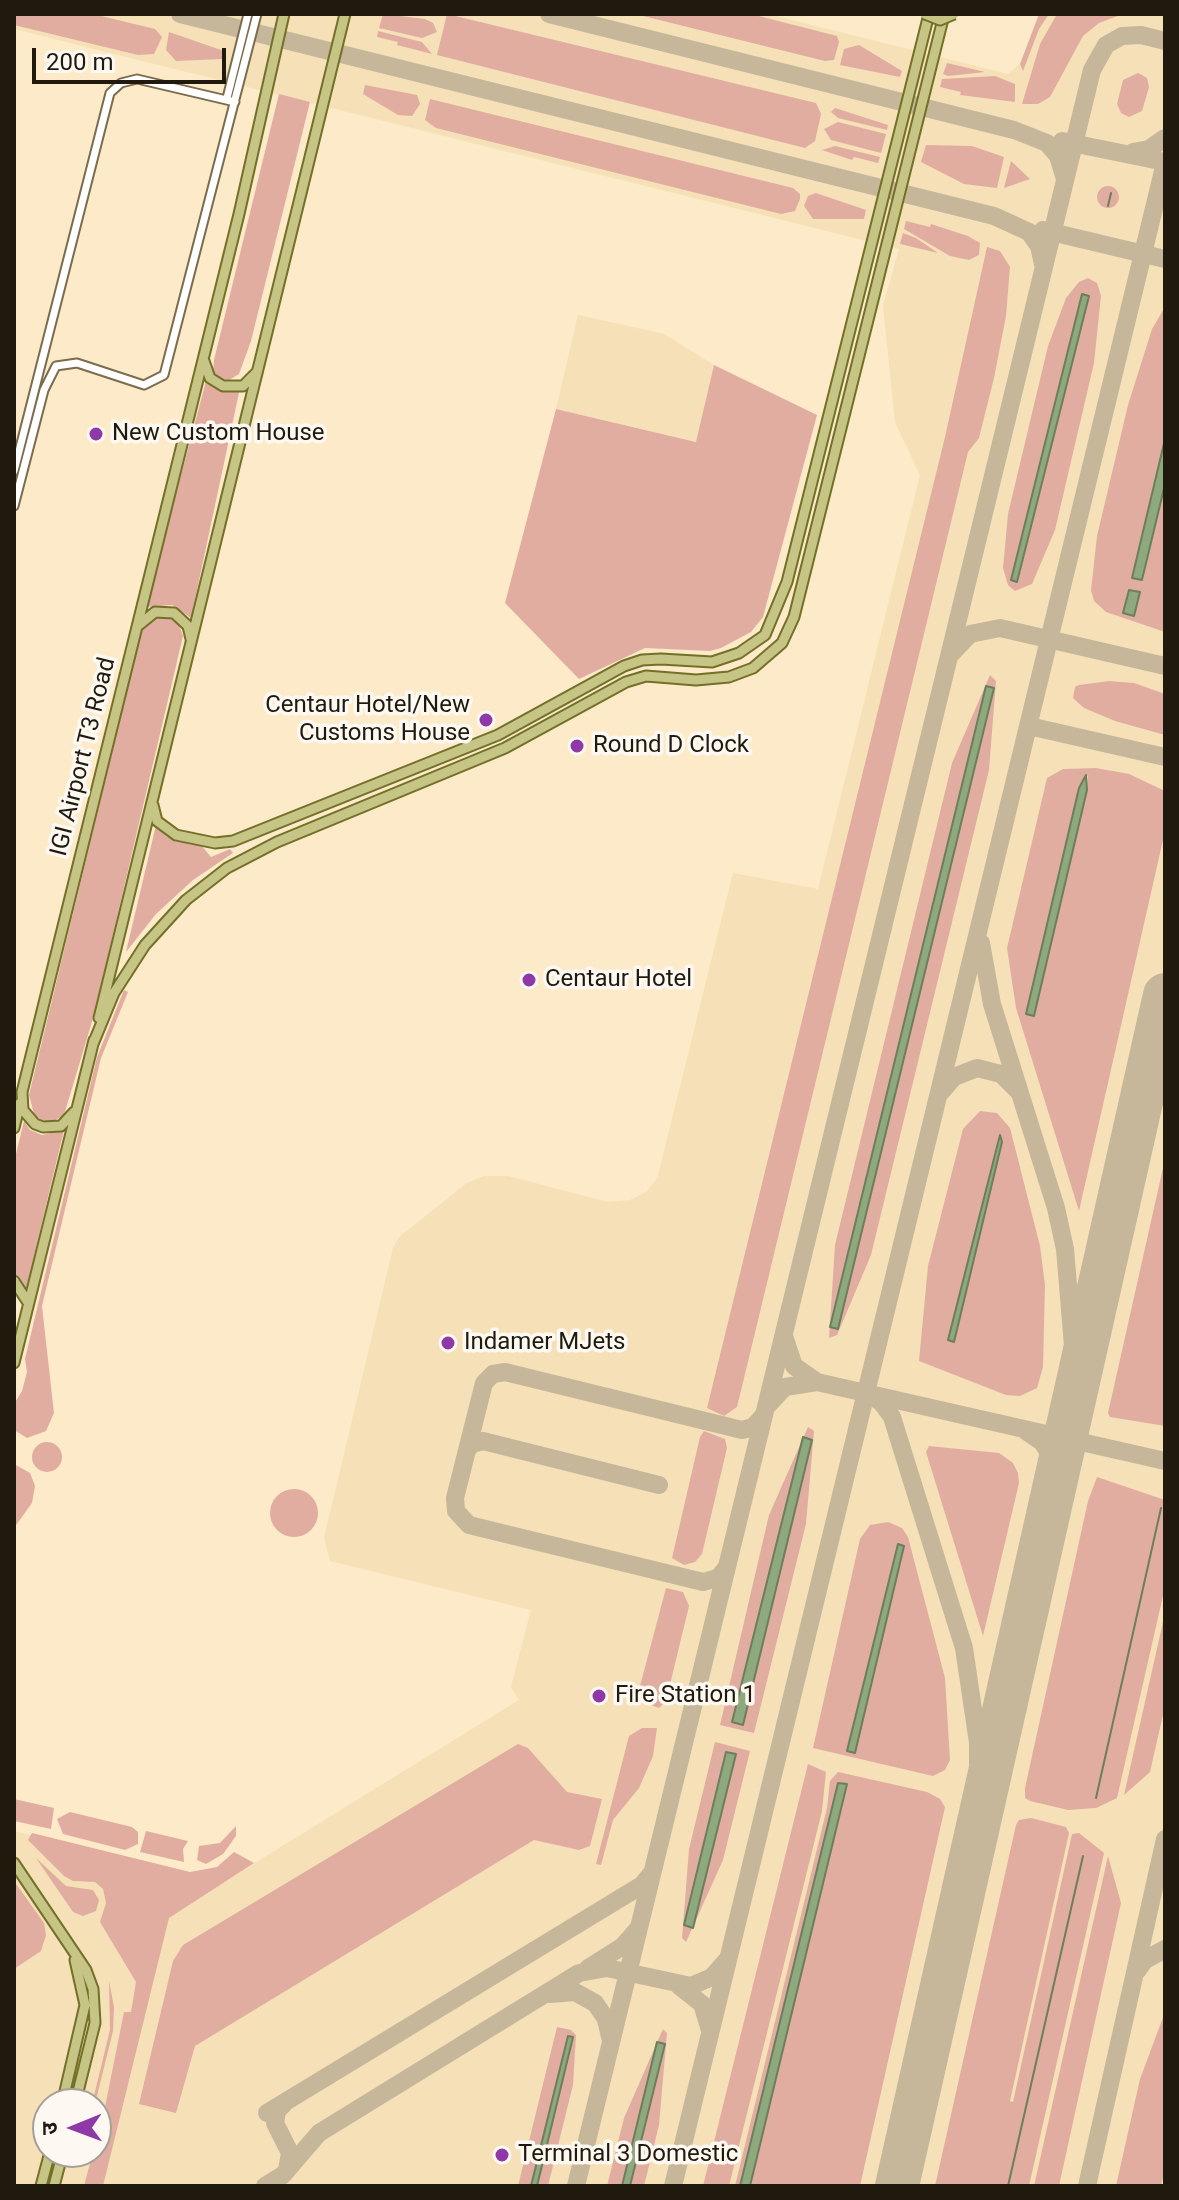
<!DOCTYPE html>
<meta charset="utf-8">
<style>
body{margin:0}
#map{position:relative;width:1179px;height:2200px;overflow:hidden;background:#fceac8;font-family:Roboto,"Noto Sans Devanagari",sans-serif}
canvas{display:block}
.frame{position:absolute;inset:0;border:16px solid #201a0e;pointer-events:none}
.north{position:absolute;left:32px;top:2088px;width:80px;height:80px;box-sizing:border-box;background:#fdf9f2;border:2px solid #a5a097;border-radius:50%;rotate:269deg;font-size:22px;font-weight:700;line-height:32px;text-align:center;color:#201a0e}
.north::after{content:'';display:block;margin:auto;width:28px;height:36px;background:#8e39a7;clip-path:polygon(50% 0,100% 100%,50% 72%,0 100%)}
.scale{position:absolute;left:32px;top:48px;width:194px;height:36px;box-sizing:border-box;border:4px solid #201a0e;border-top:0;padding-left:10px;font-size:24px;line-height:28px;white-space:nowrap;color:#201a0e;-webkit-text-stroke:6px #fdf9f2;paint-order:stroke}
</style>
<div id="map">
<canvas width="1179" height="2200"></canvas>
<div class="frame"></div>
<div class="north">उ</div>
<div class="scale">200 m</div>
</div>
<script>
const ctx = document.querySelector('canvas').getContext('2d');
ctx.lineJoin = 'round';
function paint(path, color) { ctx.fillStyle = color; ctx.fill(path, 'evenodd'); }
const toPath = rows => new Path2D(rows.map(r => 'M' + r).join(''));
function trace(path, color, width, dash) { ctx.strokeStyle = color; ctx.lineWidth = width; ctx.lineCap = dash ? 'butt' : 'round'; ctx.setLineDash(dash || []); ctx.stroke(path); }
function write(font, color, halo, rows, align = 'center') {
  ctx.font = font + ' Roboto,sans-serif'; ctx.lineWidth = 7; ctx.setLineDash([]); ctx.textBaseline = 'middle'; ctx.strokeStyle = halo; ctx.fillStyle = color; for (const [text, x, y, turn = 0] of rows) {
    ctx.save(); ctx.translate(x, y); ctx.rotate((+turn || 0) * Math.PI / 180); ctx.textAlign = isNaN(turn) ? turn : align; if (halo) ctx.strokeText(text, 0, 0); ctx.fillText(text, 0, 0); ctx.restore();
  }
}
paint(toPath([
 [14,14,768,14,1008,74,1024,60,1039,14,1165,14,1165,2186,14,2186,14,1831,224,1882,519,1700,511,1687,531,1610,330,1561,324,1538,393,1248,399,1237,467,1183,484,1176,508,1176,608,1202,630,1200,646,1192,657,1179,733,873,818,889,920,475,895,422,883,306,899,249,14,29],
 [48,2104,96,2104,96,2152,48,2152],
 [578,315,664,334,714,365,697,442,556,409]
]), '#f5e0b7');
paint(toPath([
 [14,14,93,14,155,29,162,37,154,54,138,55,14,25],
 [383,14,425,19,433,23,437,32,422,38,379,28],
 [447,14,816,103,821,114,815,141,805,148,437,55],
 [635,14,751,14,837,36,839,42,834,60,825,61],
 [1039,14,1049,14,1039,29,1023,71,1020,64],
 [1057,14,1123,14,1099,23,1083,36,1050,97,1038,104,1022,104,1040,44],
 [378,31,422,42,432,54,397,45,398,42,377,37],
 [169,32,224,51,222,59,176,61,166,50],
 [859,45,902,71,900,77,840,65,844,49],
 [947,63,985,72,948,76,943,74],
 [1138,73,1147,78,1149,87,1142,111,1129,117,1121,113,1117,104,1123,80],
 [995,76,1015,84,1015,102,960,95,961,92,940,87,942,79],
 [365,85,417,95,420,104,412,116,398,115,363,94],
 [279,94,310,102,251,341,239,374,229,380,221,379,213,372,214,360],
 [430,99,793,188,800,194,800,199,795,211,781,214,436,128,425,120],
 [835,108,888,125,887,130,838,118,831,112],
 [838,122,886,134,881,153,831,140,824,129],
 [926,145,972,146,1004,157,997,188,964,184,921,162],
 [835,146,880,157,878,163,854,157,852,160,822,150],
 [1011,161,1030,179,1004,188],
 '1097 197a11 11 0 1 1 22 0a11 11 0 1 1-22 0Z',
 [816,193,866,210,864,219,813,219,804,206,808,196],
 [906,221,930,227,931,224,968,236,980,243,979,255,969,260,950,256,904,229],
 [903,233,916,238,938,253,900,244],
 [987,247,1000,251,1010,267,1006,316,994,378,979,438,968,452,737,1407,724,1416,707,1408,945,437],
 [1088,278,1097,283,1101,296,1094,363,1055,530,1032,584,1015,591,1008,585,1003,568,1008,514,1048,346,1066,298,1079,282],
 [1082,294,1089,296,1018,581,1011,580],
 [1165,307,1165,439,1132,577,1143,580,1165,484,1165,632,1106,612,1094,601,1091,590,1097,536,1128,405,1152,329],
 [714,365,817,415,763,617,751,632,721,648,710,651,645,648,579,679,505,603,556,409,696,442],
 [206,381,218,389,240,388,191,618,172,605,146,607],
 [167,616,178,622,183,636,94,1015,64,1115,52,1122,41,1120,34,1114,29,1095,142,629,152,618],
 [990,675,996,681,989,770,871,1255,837,1335,829,1338,835,1245,952,763],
 [994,688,838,1329,830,1328,830,1327],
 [1109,681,1134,683,1165,694,1165,735,1115,721,1084,708,1073,698,1075,687,1079,685],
 [1096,768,1129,774,1165,791,1165,831,1079,1211,1016,1008,1007,948,1047,778,1063,769],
 [1085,775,1088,776,1087,790,1034,1015,1026,1013,1079,788],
 [156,825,170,838,201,845,211,857,230,849,233,853,193,880,156,914,126,952],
 [124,990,128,992,101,1058,42,1306,54,1413,46,1431,27,1438,14,1430,14,1404,22,1391,27,1372,25,1359,97,1057],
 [980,1111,997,1113,1010,1128,1040,1246,1045,1285,1043,1367,1037,1388,1020,1396,1006,1395,919,1361,928,1266,963,1129],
 [24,1121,30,1130,42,1135,64,1130,26,1289,14,1273,14,1162],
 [1165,1159,1165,1426,1110,1417,1108,1413],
 [808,1427,814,1431,806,1524,754,1733,720,1725,769,1515],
 [704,1431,725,1439,727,1448,702,1554,695,1562,684,1565,672,1558,700,1437],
 '32 1457a15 15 0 1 1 30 0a15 15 0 1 1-30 0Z',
 [929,1446,999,1453,1013,1463,1018,1473,1019,1483,983,1636,926,1452],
 [14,1464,30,1473,35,1486,32,1503,14,1528],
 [1097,1477,1165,1500,1165,1587,1117,1798,1096,1808,1068,1810,1030,1801,1025,1798,1025,1788,1088,1501],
 '270 1513a24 24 0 1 1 48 0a24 24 0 1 1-48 0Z',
 [888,1522,902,1528,908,1537,945,1678,950,1760,945,1770,933,1776,813,1748,860,1539,870,1525],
 [666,1588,683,1592,689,1606,666,1701,659,1708,648,1704,647,1688,640,1686],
 [1165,1613,1165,1706,1150,1772,1124,1795],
 [642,1728,657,1728,653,1756,639,1788,613,1820,601,1865,596,1864,629,1736],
 [715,1742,750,1751,723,1860,686,1942,682,1938,689,1849],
 [518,1744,528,1748,567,1792,602,1799,590,1846,579,1850,534,1840,195,2046,176,2113,139,2104,173,1961,183,1945],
 [808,1764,826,1772,822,1811,729,2186,703,2186],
 [838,1772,927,1792,940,1799,945,1807,860,2186,750,2186,847,1785,838,1783,740,2186,735,2186,827,1808,830,1781],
 [14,1799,54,1808,51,1829,14,1821],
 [70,1812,132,1827,138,1832,138,1844,125,1850,63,1834,57,1819],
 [1031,1818,1066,1827,1069,1833,1010,2101,1013,2102,1072,1834,1079,1833,1104,1853,1029,2186,935,2186,1016,1825,1019,1820],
 [236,1826,236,1836,223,1854,206,1864,197,1860,199,1846,220,1843],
 [146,1831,188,1841,183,1849,184,1862,140,1852],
 [32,1833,190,1872,217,1867,234,1852,254,1863,169,1918,103,2186,84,2186,93,2152,96,2152,124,2012,131,2012,136,1982,100,1922,106,1903,103,1889,95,1882,73,1881,64,1876,28,1840],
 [1108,1856,1121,1903,1059,2186,1034,2186],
 [36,1858,66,1886,93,1890,99,1900,96,1911,83,1916,73,1912],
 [14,1881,44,1923,46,1935,41,1951,14,1969],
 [109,1981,114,2007,113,2031,95,2104,92,2104,110,2030],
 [1165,2012,1165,2169,1161,2186,1116,2186,1140,2079],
 [557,2027,571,2030,576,2035,573,2085,548,2186,537,2186,573,2038,568,2036,531,2186,518,2186],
 [663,2029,667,2033,659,2125,644,2186,630,2186,665,2045,657,2043,622,2186,607,2186,624,2118]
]), '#e2ada1');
const water = toPath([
 [1082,294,1089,296,1017,582,1011,580,1082,294],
 [1165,439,1165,484,1142,580,1132,578,1165,439],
 [1129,590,1140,592,1134,616,1123,613,1129,590],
 [986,686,994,688,838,1329,830,1327,986,686],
 [1086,775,1087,790,1034,1016,1026,1014,1079,788,1086,775],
 [1000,1135,1002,1142,954,1342,948,1340,1000,1135],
 [803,1437,812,1440,743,1725,732,1722,803,1437],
 [898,1544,904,1546,855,1753,847,1751,898,1544],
 [726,1752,736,1754,693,1928,684,1925,726,1752],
 [838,1783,847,1784,750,2186,740,2186,838,1783],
 [568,2036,573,2037,537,2186,531,2186,568,2036],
 [657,2042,665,2044,630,2186,622,2186,657,2042]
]);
paint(water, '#8ea97e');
trace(water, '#6d7e5c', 2);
trace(toPath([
 [1108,206,1111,193],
 [1096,1798,1161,1508],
 [1008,2186,1083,1856]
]), '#6d7e5c', 2);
trace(toPath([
 [180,14,994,216,1029,232,1039,246,1043,264],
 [549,14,1014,130,1047,143,1058,156,1064,176],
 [1062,141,1165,162],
 [1133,152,1149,149,1165,138],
 [1043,230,1165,259],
 [950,655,970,634,1000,628,1165,666],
 [1029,726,1165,757],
 [981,943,992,1004,1056,1208,1065,1249,1073,1346,1061,1455],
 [941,1092,954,1077,977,1068,1001,1074,1018,1091],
 [784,1336,794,1366,817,1382,1165,1461],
 [866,1393,881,1402,892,1417,964,1648,978,1743,978,1794,971,1863],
 [768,1405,785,1387,817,1382],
 [1026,1431,1042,1442,1052,1458,1054,1487],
 [467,1450,472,1444,483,1441,659,1485],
 [726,1568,718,1578,703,1582,469,1525,456,1511,455,1498,484,1383,493,1374,505,1372,742,1430,753,1427,763,1416],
 [588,1968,623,1946,637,1930],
 [1137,1971,1145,1960,1165,1949],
 [679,1986,702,2004,710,2030],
 [550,1994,575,1992,595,2003,606,2019,610,2037],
 [284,2104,277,2111,275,2123,290,2153,287,2170],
 [267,2113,642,1885,651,1874],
 [265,2186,283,2175,319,2133,579,1973,607,1968,691,1986,712,1977,726,1961],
 [576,2186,1092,70,1106,45,1122,36,1141,35,1165,41],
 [673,2186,1165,163],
 [1087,2186,1165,1839]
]), '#c6b79a', 18);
trace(toPath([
 [897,2186,1165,995]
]), '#c6b79a', 44);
const minor = toPath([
 [227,98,248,14],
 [14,471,110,93,121,83,137,79,235,102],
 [14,506,44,390,56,366,77,363,144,385,164,375,257,14]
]);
const major = toPath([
 [204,361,210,378,223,386,243,386,257,372],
 [139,625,155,612,174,613,188,626,191,639],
 [153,805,157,821,176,835,215,843,233,841,498,735,624,666,642,660,661,659,712,662,739,653,765,635,787,582,929,14],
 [99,1018,345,14],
 [93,1044,114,993,145,945,186,900,227,868,277,842,505,748,626,682,646,676,696,680,729,677,753,668,782,643,794,617,944,15],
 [74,1112,61,1126,43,1127,35,1124,23,1110,22,1092,239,214,284,14],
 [14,1128,20,1103],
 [14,1281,27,1301],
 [14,1363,94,1040],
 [14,1863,86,1970,93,1989,95,2023,75,2104],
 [62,2104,85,2005,75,1960],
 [41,2186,50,2152],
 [54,2186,63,2152]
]);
trace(minor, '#7b6c4d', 11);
trace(major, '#737028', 13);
trace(minor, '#fff', 7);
trace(major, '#c6c586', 9);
const majorBridge = toPath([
 [925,14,940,20,954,14]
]);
trace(majorBridge, '#737028', 13, []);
trace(majorBridge, '#c6c586', 9);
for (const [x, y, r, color] of [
 [96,434,8,"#8e39a7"],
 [486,720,8,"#8e39a7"],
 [577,746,8,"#8e39a7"],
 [529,980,8,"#8e39a7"],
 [448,1343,8,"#8e39a7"],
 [599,1696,8,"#8e39a7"],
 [502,2155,8,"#8e39a7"]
]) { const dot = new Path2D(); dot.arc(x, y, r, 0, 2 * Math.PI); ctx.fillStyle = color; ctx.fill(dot); trace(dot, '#fdf9f2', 3); }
write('24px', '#201a0e', '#fdf9f2', [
 ["New Custom House",112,434],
 ["Centaur Hotel/New",470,706,"right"],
 ["Customs House",470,734,"right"],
 ["Round D Clock",593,746],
 ["Centaur Hotel",545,980],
 ["Indamer MJets",464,1343],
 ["Fire Station 1",615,1696],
 ["Terminal 3 Domestic",518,2155]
], 'left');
write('24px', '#201a0e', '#fdf9f2', [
 ["IGI Airport T3 Road",84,757,-76]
]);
</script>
